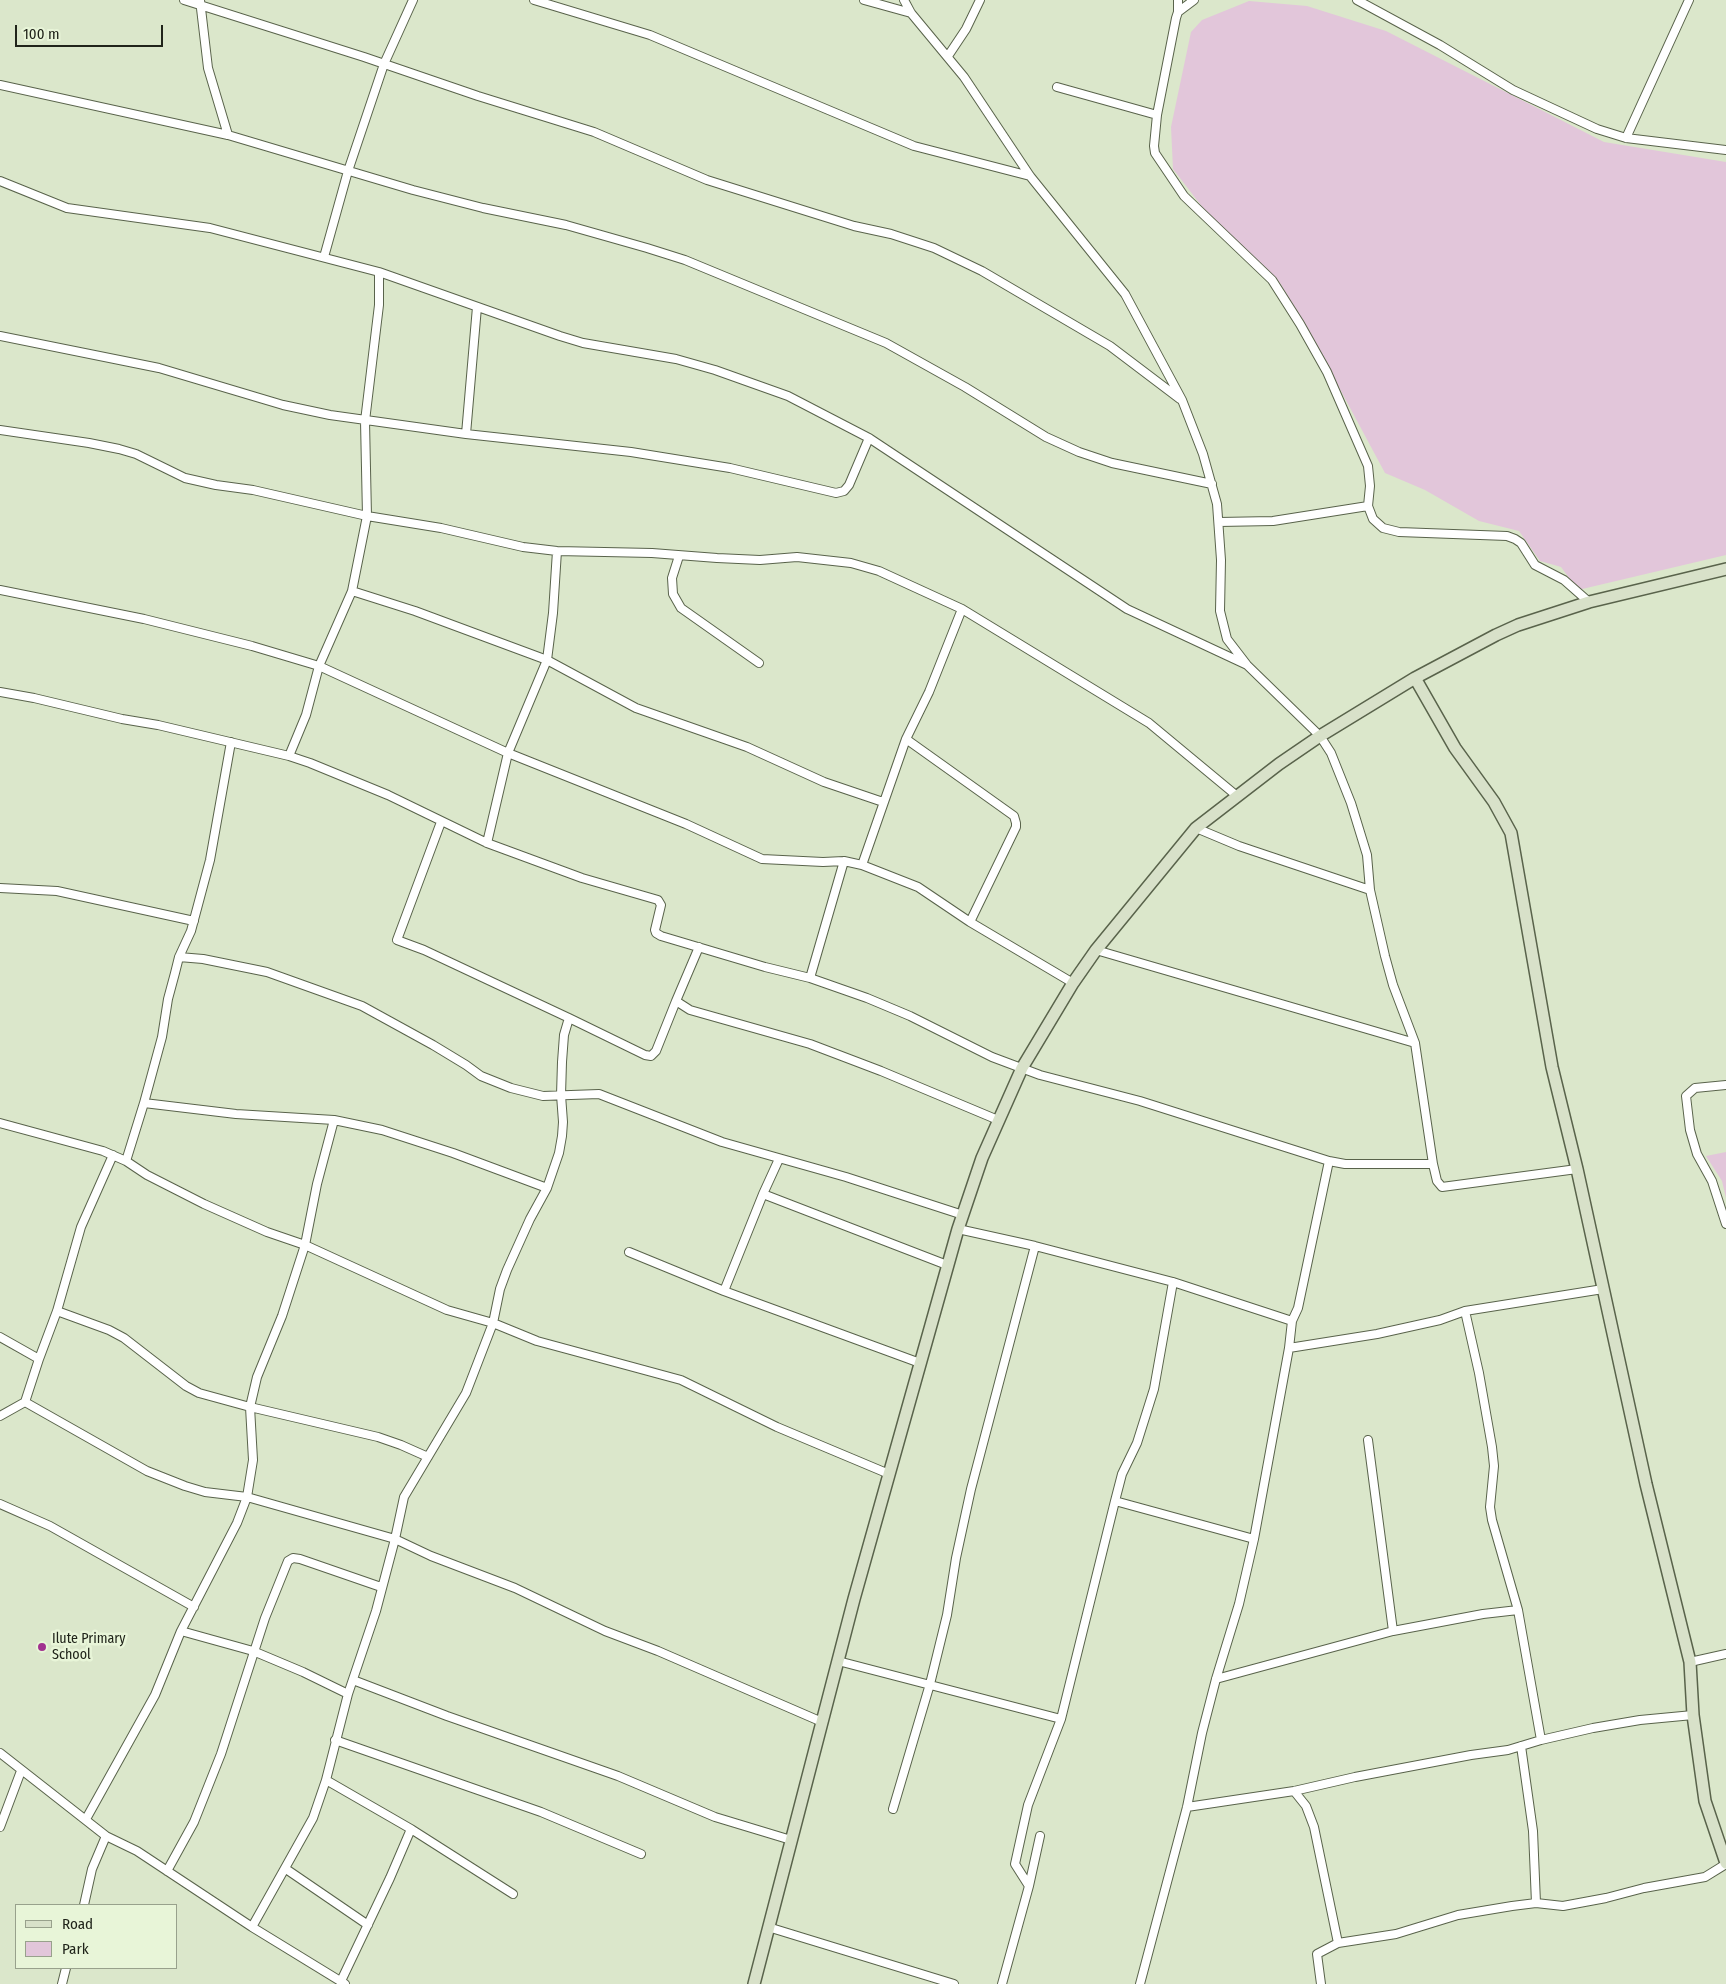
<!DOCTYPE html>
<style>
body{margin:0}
#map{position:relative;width:1726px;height:1984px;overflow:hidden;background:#dbe7cb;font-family:"Fira Sans Condensed",sans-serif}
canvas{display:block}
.legend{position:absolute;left:15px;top:1904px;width:162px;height:65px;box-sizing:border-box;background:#e8f5d8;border:1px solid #98a18c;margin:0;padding:6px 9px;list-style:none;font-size:15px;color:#20241a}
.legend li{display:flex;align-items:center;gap:10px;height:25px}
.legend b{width:25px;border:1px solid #98a18c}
.scale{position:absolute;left:15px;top:25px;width:148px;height:22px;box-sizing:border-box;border:2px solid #20241a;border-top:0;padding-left:6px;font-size:15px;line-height:18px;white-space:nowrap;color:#20241a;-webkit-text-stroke:4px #e8f5d8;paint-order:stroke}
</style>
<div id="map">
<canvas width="1726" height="1984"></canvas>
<ul class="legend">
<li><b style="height:6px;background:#d8e1c9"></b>Road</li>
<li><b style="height:14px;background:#e2c6da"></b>Park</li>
</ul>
<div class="scale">100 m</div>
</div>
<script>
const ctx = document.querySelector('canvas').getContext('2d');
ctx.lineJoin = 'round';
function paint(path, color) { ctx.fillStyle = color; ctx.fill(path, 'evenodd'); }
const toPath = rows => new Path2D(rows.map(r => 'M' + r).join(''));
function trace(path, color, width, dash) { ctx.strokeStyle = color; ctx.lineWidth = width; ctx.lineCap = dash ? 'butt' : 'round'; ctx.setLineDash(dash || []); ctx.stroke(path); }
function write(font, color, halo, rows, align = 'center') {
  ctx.font = font + ' "Fira Sans Condensed",sans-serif'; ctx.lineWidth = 5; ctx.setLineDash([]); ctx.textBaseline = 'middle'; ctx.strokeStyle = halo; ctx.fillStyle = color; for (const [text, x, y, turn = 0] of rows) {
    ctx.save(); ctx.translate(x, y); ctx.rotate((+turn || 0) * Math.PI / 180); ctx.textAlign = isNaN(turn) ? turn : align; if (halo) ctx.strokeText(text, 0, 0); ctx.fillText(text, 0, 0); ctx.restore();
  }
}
paint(toPath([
 [1249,1,1307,6,1386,31,1604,142,1726,162,1726,555,1578,590,1561,567,1540,561,1519,531,1479,521,1425,490,1385,473,1320,352,1280,283,1213,221,1173,169,1171,127,1191,32,1202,20],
 [1726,1152,1726,1198,1722,1181,1706,1156]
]), '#e2c6da');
const street = toPath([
 [184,0,364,57,478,96,594,132,707,180,854,226,891,234,934,248,982,271,1110,346,1180,399],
 [200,0,208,68,228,135],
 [534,0,650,35,914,146,1030,176],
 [864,0,911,13],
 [904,0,911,13,964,77,1030,176,1125,294,1182,400,1203,454,1217,504,1221,560,1220,611,1227,639,1247,665,1320,736,1331,753,1351,803,1367,855,1370,890,1385,956,1393,985,1415,1043],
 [1194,0,1178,12,1176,18,1157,115,1154,146,1155,153,1184,196,1272,280,1300,324,1327,372,1368,466,1370,486,1368,506,1373,519,1383,528,1399,532,1507,536,1515,539,1521,543,1535,565,1564,580,1589,602],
 [1357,0,1440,45,1513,90,1597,129,1626,138,1726,150],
 [1178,12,1178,0],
 [948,56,966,29,980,0],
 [0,85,228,135,413,190,483,208,566,225,647,248,685,260,886,343,965,387,1046,437,1079,452,1112,463,1212,484],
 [1057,87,1157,115],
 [1626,138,1689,0],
 [0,181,67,208,210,228,379,272],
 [324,257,348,171,384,64,413,0],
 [0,336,159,368,283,405,330,415,466,434,631,452,730,468,836,493,844,491,849,485,869,438],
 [0,430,89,443,119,449,136,454,185,478,216,485,253,490,367,516,441,528,523,547,557,551,652,553,717,558,760,560,797,557,851,563,879,571,962,609,1149,723,1237,796],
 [466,434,477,307],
 [1219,522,1273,521,1368,506],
 [679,556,672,578,673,594,681,608,759,663],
 [0,590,144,619,252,646,319,666,508,753,686,824,762,859,823,862,844,861],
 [352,591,415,611,547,660,636,708,747,747,824,782,883,802],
 [0,692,34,698,122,719,158,725,289,756,310,763,388,795,487,843,582,878,658,900,661,905,655,930,656,933,661,936,765,967,810,978,867,998,910,1016,992,1057,1040,1075,1140,1101,1329,1161,1345,1164,1433,1164,1437,1181,1442,1187,1577,1169],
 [906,739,1014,816,1016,823,1016,827,970,922],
 [289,756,306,715,319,666,352,591,367,516,365,421,379,305,379,272,560,336,583,343,676,359,715,370,788,396,869,438,1127,609,1247,665],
 [1196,828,1239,846,1370,890],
 [487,843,508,753,547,660,553,613,557,551],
 [862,865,906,739,929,692,962,609],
 [0,888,57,891,194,921],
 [1096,950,1415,1043,1433,1164],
 [179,957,203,959,267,972,362,1006,433,1045,466,1065,481,1076,511,1088,543,1096,599,1094,722,1142,846,1177,963,1215],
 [810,978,844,861,862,865,918,887,970,922,1073,983],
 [676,1001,699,947],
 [569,1018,645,1055,651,1056,656,1051,676,1001,690,1010,810,1044,881,1071,998,1120],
 [1726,1085,1695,1088,1686,1096,1690,1130,1697,1154,1712,1181,1726,1224],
 [144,1103,162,1037,168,999,175,973,179,957,191,931,210,860,231,742],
 [334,1120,382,1130,453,1153,547,1188],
 [0,1123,103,1151,126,1161,147,1175,204,1204,267,1232,305,1245,447,1310,493,1323,537,1341,681,1380,777,1427,889,1474],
 [763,1194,779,1159],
 [958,1229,1035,1246,1173,1282,1292,1321],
 [629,1252,724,1291],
 [57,1311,109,1330,124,1338,186,1386,199,1393,250,1407,378,1437,401,1445,428,1457],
 [1465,1311,1479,1373,1492,1447,1494,1466,1490,1507,1492,1520,1518,1610],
 [0,1337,39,1359,25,1402,0,1416],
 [1289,1348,1377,1334,1440,1320,1465,1311,1603,1289],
 [39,1359,57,1311,81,1227,113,1155],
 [920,1363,724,1291,763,1194,947,1265],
 [25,1402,147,1471,185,1486,205,1492,247,1497,395,1539,431,1556,515,1588,605,1631,658,1651,822,1722],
 [1368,1440,1393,1631],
 [1115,1501,1122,1474,1137,1443,1154,1389,1173,1282],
 [0,1504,50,1526,194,1607],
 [181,1631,253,1651,303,1672,348,1694],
 [838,1661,1061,1719],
 [1690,1662,1726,1654],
 [1216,1679,1393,1631,1483,1614,1518,1610,1541,1740],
 [353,1680,447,1716,618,1776,715,1817,791,1840],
 [335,1740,541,1812,641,1854],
 [1521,1746,1533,1831,1536,1903],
 [0,1753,106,1836,137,1851,252,1927,345,1984],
 [326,1780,411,1829,513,1894],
 [1294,1791,1306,1806,1314,1827,1338,1943],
 [1187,1807,1294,1791,1355,1777,1471,1755,1508,1750,1541,1740,1593,1728,1640,1720,1693,1715],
 [893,1809,930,1684,947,1615,956,1558,971,1489,1035,1246],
 [86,1819,155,1695,181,1631,237,1523,247,1497,253,1460,250,1407,257,1377,282,1316,305,1245,317,1184,334,1120,236,1114,144,1103,126,1161],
 [0,1827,21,1771],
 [286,1869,368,1925],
 [167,1871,194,1822,221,1754,265,1618,288,1561,293,1558,300,1559,381,1587],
 [1029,1886,1040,1836],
 [84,1905,92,1869,106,1836],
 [252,1927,313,1818,326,1780,348,1694,376,1611,395,1539,404,1497,466,1393,493,1323,500,1289,507,1270,530,1219,547,1188,559,1153,562,1136,563,1122,561,1095,562,1062,564,1035,569,1018,424,950,397,940,441,822],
 [768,1927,954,1984],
 [341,1981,390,1878,411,1829],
 [62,1984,66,1968],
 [1002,1984,1029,1886,1015,1864,1028,1805,1061,1719,1115,1501,1254,1539],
 [1140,1984,1187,1807,1202,1733,1216,1679,1239,1604,1254,1539,1289,1348,1292,1321,1298,1308,1329,1161],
 [1321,1984,1317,1954,1338,1943,1396,1934,1458,1915,1512,1906,1536,1903,1563,1906,1606,1898,1644,1888,1705,1877,1726,1864]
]);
const secondary = toPath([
 [1415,678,1455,748,1494,802,1511,833,1552,1067,1577,1169,1646,1484,1690,1662,1693,1715,1705,1801,1726,1863],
 [754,1984,854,1599,958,1229,982,1158,1022,1068,1073,983,1096,950,1196,828,1279,764,1320,736,1415,678,1496,635,1518,625,1589,602,1726,569]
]);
trace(street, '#59634b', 10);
trace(secondary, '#59634b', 14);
trace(street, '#fff', 8);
trace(secondary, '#d8e1c9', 11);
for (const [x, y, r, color] of [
 [42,1647,5,"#a1318f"]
]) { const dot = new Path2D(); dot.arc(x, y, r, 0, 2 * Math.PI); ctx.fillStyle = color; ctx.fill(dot); trace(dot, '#e8f5d8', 2); }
write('14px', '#20241a', '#e8f5d8', [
 ["Ilute Primary",52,1639],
 ["School",52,1655]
], 'left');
</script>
